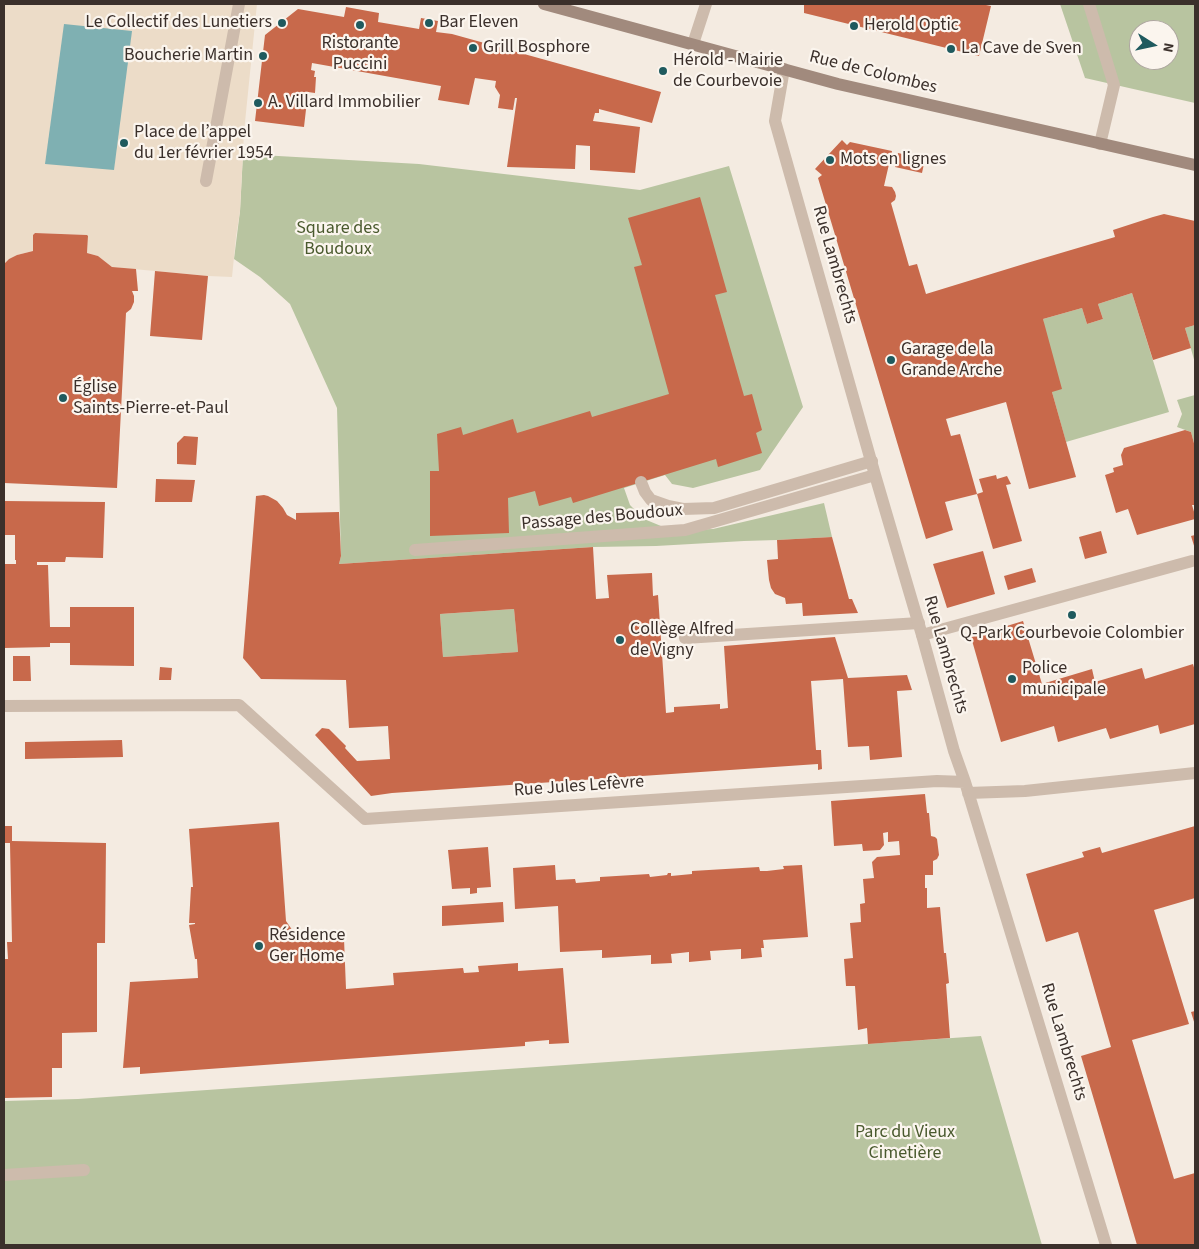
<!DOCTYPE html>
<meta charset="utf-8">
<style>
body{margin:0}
#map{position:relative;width:1199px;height:1249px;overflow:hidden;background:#f4ebe1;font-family:"Source Sans 3",sans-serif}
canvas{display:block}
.frame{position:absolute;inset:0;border:5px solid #3b302b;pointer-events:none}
.north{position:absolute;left:1129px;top:20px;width:50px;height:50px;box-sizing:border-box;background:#fbf5ee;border:1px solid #aea6a0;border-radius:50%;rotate:100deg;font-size:14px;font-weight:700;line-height:20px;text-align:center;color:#3b302b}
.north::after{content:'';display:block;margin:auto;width:18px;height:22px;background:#1f5a5e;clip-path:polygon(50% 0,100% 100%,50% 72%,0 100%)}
</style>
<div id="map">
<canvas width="1199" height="1249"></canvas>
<div class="frame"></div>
<div class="north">N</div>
</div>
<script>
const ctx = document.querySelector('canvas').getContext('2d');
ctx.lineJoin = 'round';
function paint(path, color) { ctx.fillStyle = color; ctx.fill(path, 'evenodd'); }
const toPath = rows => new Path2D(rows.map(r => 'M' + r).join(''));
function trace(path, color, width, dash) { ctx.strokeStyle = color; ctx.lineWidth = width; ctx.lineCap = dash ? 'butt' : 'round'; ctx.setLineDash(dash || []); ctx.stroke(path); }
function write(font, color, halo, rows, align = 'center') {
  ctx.font = font + ' "Source Sans 3",sans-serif'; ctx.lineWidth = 4.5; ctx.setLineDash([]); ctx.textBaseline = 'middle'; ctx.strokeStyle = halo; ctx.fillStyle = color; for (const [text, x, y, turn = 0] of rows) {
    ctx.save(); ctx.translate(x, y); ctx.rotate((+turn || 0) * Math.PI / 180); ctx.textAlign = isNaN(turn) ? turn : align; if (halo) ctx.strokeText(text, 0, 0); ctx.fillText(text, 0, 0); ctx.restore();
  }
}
paint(toPath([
 [1060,4,1195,4,1195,103,1085,78],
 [1139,30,1169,30,1169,60,1139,60],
 [243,154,419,164,640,190,729,166,803,407,760,470,693,488,672,484,665,475,624,488,630,505,644,519,661,526,685,530,713,529,824,503,832,537,777,540,744,541,656,546,593,547,339,564,341,556,337,408,290,304,260,277,234,259,240,211],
 [1132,293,1169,412,1066,442,1052,392,1043,319,1082,308,1087,324,1103,319,1098,304],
 [1195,325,1195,363,1185,328],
 [1195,395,1195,447,1191,432,1177,427,1182,414,1177,400],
 [514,609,518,652,443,657,440,614],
 [981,1036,1042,1245,4,1245,4,1101,78,1099]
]), '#b8c4a0');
paint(toPath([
 [4,4,257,4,244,132,240,211,236,237,232,277,208,276,112,267,98,256,87,253,88,237,87,235,62,234,35,233,33,235,33,251,17,255,9,259,4,264]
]), '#ecdcc8');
paint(toPath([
 [64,24,132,31,114,170,45,164]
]), '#7fb0b2');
paint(toPath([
 [804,4,981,4,991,6,979,56,804,13],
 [346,7,379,13,378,22,419,29,421,18,438,21,436,32,452,34,661,92,652,123,599,109,599,113,595,113,593,121,640,127,635,173,590,170,590,146,576,145,575,169,507,167,517,98,515,98,513,110,498,108,500,95,495,87,496,81,475,78,469,105,438,100,441,86,312,63,311,70,315,71,314,77,316,77,315,93,308,92,304,127,255,121,265,35,298,9,344,17],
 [842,140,847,145,850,142,892,151,884,186,892,187,895,192,896,196,895,200,891,203,909,266,917,264,926,294,1027,263,1115,237,1113,230,1153,217,1164,214,1195,221,1195,325,1185,328,1191,348,1153,360,1132,293,1098,304,1103,319,1087,324,1082,308,1043,319,1062,389,1052,392,1076,477,1029,489,1006,402,946,419,951,436,960,434,977,494,945,502,953,530,926,539,818,178,822,175,815,169],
 [898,153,925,159,922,173,895,167],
 [700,197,727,292,715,295,744,396,752,394,762,430,756,433,762,453,718,467,716,459,573,503,571,497,539,506,535,491,508,498,509,533,430,536,430,471,439,471,437,434,461,427,463,435,513,419,517,433,590,411,592,417,669,394,634,267,642,265,628,218],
 [35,233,87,235,88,236,87,253,98,256,112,267,136,269,138,291,132,291,134,296,134,302,131,309,126,313,117,488,4,483,4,264,9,259,17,255,33,251,33,235],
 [155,271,208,276,202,340,150,336],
 [1185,430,1191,432,1195,447,1195,505,1192,505,1195,515,1195,519,1137,535,1128,509,1116,513,1105,475,1114,472,1113,468,1123,465,1121,455,1124,448],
 [184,436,198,437,196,465,177,464,177,443],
 [996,475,997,479,1007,476,1011,484,1006,485,1022,541,993,549,977,494,983,492,979,479],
 [156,479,195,480,192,502,155,502],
 [264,495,268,496,277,501,283,508,287,515,296,520,296,513,339,512,341,556,339,564,593,547,596,599,609,598,607,575,652,573,653,596,658,595,666,713,674,712,674,707,720,704,720,709,728,708,724,646,835,637,848,678,907,675,912,690,897,691,902,757,870,760,869,746,848,747,843,679,811,681,816,750,821,750,822,769,818,770,818,764,392,793,371,796,315,735,322,728,329,729,346,746,345,748,357,761,390,759,388,726,349,728,346,680,261,679,243,658,256,496],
 [514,609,518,652,443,657,440,614],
 [4,501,105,502,103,558,66,557,65,562,37,562,37,565,48,565,50,627,70,627,70,607,134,607,134,666,70,665,70,643,50,643,50,647,4,648,4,564,16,564,16,560,15,560,15,535,4,535],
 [1101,531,1107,553,1085,559,1079,537],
 [1195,535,1195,549,1191,536],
 [832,537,849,599,852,599,858,613,803,616,802,603,786,604,785,598,775,594,771,588,769,580,767,560,778,559,777,540],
 [983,551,995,594,947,608,933,564],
 [1032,568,1036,582,1008,590,1004,576],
 [1023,621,1042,684,1092,669,1095,682,1142,668,1145,679,1193,664,1195,671,1195,724,1160,734,1158,725,1110,739,1106,728,1058,742,1054,726,1001,742,971,637],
 [13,656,30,656,31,681,13,681],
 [160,667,172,668,171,680,159,680],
 [122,740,123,757,25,759,25,742],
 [925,794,927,813,929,813,931,836,935,837,937,839,939,855,937,859,933,861,933,875,925,875,925,888,927,888,927,908,940,907,944,953,946,953,949,983,946,984,950,1038,868,1044,867,1028,858,1030,855,986,846,986,844,959,853,958,850,923,861,922,860,904,865,903,863,879,874,878,872,862,877,857,900,855,899,841,888,842,888,832,883,833,884,845,880,850,863,851,862,844,834,846,831,801],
 [279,822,286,921,295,934,296,942,344,939,346,989,394,985,393,973,463,968,464,973,479,972,478,966,518,963,518,971,563,968,569,1043,549,1044,549,1040,525,1042,525,1046,140,1074,140,1067,123,1068,130,982,198,978,197,959,195,959,189,925,195,924,195,923,189,923,191,887,193,887,189,829],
 [5,826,12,826,12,841,106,843,105,943,97,943,97,1032,62,1033,62,1068,52,1068,52,1097,4,1098,4,959,8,959,7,942,12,942,10,843,5,843],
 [1195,826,1195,898,1154,910,1189,1024,1132,1040,1174,1179,1195,1173,1195,1245,1137,1245,1081,1056,1111,1047,1078,932,1046,942,1026,874,1084,857,1082,852,1100,847,1102,853],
 [488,847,491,887,477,888,477,893,470,894,470,888,452,889,448,850],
 [555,865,556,880,575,879,576,883,600,881,600,877,649,874,650,877,667,875,668,873,671,873,671,876,692,874,692,871,759,867,760,871,767,871,784,869,783,866,802,865,808,937,763,940,764,948,761,948,762,957,741,959,741,949,710,951,711,960,689,962,689,952,671,954,672,963,651,964,651,955,602,958,602,950,560,952,558,906,515,909,513,868],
 [503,902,504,922,442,926,442,906],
 [1195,1011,1195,1025,1191,1012]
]), '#c8694b');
trace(toPath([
 [693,44,706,4],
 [641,482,645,492,651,500,668,506,683,509,714,508,872,461],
 [922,635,1192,561],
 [685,638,919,623],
 [4,1175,84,1170]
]), '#cdbbac', 12);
trace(toPath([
 [1089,4,1114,85,1100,144],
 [784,69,775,121,875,475,922,635,954,751,965,782,1106,1245],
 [206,181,239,4],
 [415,550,685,530,875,475],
 [4,706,239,705,365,819,937,781,965,782],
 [968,793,1025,791,1195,773]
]), '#cdbbac', 12);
trace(toPath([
 [544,4,838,84,1195,165]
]), '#a18a7d', 12);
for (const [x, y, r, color] of [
 [282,23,5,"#1f5a5e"],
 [429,23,5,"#1f5a5e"],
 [360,25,5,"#1f5a5e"],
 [854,26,5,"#1f5a5e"],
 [473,48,5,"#1f5a5e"],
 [951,49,5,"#1f5a5e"],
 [263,56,5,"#1f5a5e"],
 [663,71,5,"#1f5a5e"],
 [258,103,5,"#1f5a5e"],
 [124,143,5,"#1f5a5e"],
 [830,160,5,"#1f5a5e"],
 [891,360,5,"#1f5a5e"],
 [63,398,5,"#1f5a5e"],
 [1072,615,5,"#1f5a5e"],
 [620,640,5,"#1f5a5e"],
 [1012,679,5,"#1f5a5e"],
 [259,946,5,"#1f5a5e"]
]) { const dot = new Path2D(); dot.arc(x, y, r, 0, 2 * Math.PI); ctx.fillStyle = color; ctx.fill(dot); trace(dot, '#fbf5ee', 2); }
write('18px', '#3b302b', '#fbf5ee', [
 ["Le Collectif des Lunetiers",272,23,"right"],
 ["Bar Eleven",439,23],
 ["Herold Optic",864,26],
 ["Ristorante",360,44,"center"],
 ["Puccini",360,65,"center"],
 ["Grill Bosphore",483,48],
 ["La Cave de Sven",961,49],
 ["Boucherie Martin",253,56,"right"],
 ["Hérold - Mairie",673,61],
 ["de Courbevoie",673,82],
 ["A. Villard Immobilier",268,103],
 ["Place de l’appel",134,133],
 ["du 1er février 1954",134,154],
 ["Mots en lignes",840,160],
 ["Garage de la",901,350],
 ["Grande Arche",901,371],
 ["Église",73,388],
 ["Saints-Pierre-et-Paul",73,409],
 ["Collège Alfred",630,630],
 ["de Vigny",630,651],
 ["Q-Park Courbevoie Colombier",1072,634,"center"],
 ["Police",1022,669],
 ["municipale",1022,690],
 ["Résidence",269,936],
 ["Ger Home",269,957]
], 'left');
write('18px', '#3b302b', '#fbf5ee', [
 ["Rue de Colombes",873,73,14],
 ["Rue Lambrechts",834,265,74],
 ["Passage des Boudoux",602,518,-5],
 ["Rue Lambrechts",945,655,74],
 ["Rue Jules Lefèvre",579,787,-4],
 ["Rue Lambrechts",1063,1042,73]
]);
write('18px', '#4a5a2e', '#fbf5ee', [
 ["Square des",338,229],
 ["Boudoux",338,250],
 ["Parc du Vieux",905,1133],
 ["Cimetière",905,1154]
]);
</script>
